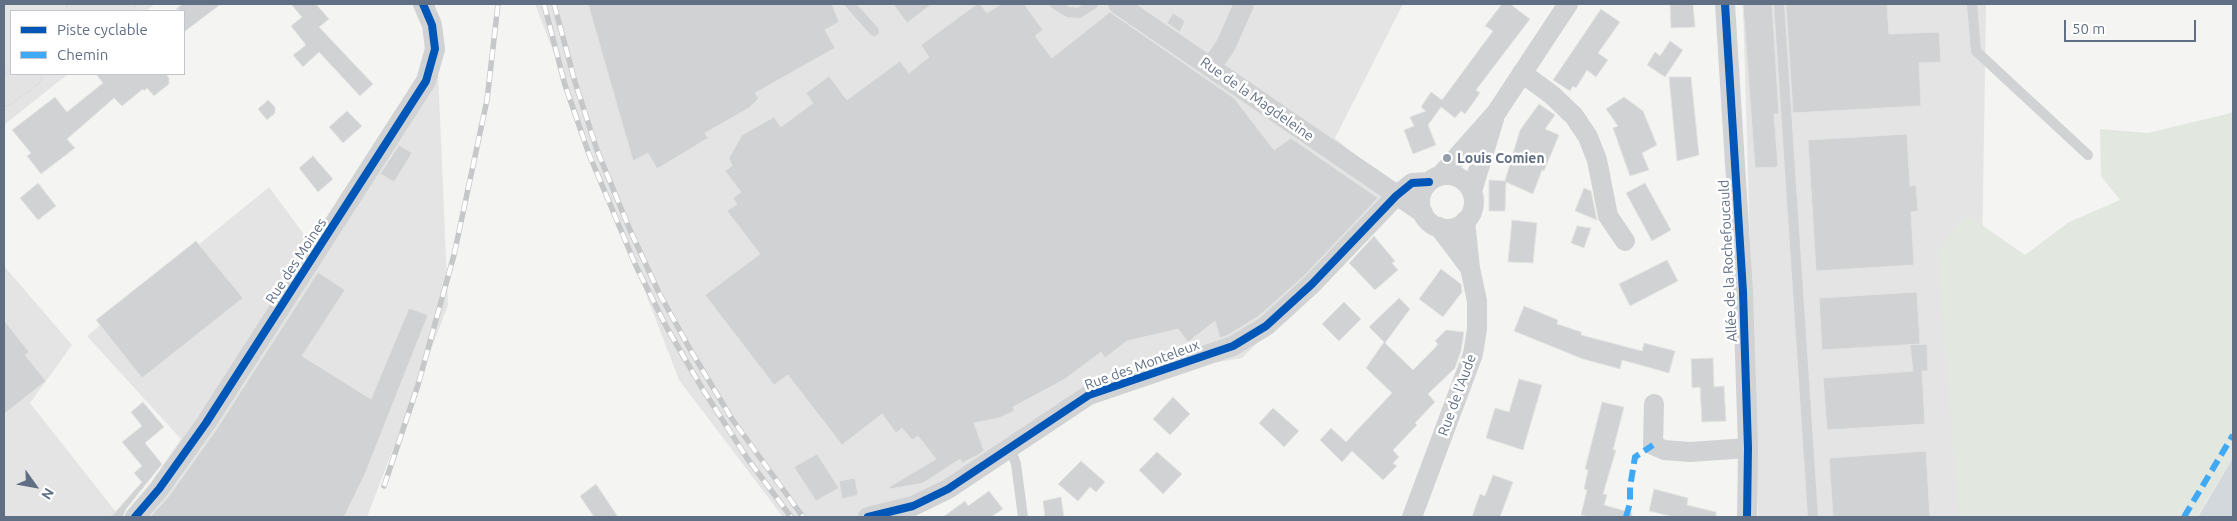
<!DOCTYPE html>
<meta charset="utf-8">
<style>
body{margin:0}
#map{position:relative;width:2237px;height:521px;overflow:hidden;background:#f4f4f2;font-family:Ubuntu,sans-serif}
canvas{display:block}
.frame{position:absolute;inset:0;border:5px solid #616f85;pointer-events:none}
.legend{position:absolute;left:10px;top:10px;width:175px;height:65px;box-sizing:border-box;background:#fff;border:1px solid #c0c5ce;margin:0;padding:6px 9px;list-style:none;font-size:15px;color:#616f85}
.legend li{display:flex;align-items:center;gap:10px;height:25px}
.legend b{width:25px;border:1px solid #c0c5ce}
.north{position:absolute;left:10px;top:461px;width:50px;height:50px;-webkit-text-stroke:4px #fff;paint-order:stroke;rotate:122deg;font-size:14px;font-weight:700;line-height:20px;text-align:center;color:#616f85}
.north::after{content:'';display:block;margin:auto;width:18px;height:22px;background:#616f85;clip-path:polygon(50% 0,100% 100%,50% 72%,0 100%)}
.scale{position:absolute;left:2064px;top:20px;width:132px;height:22px;box-sizing:border-box;border:2px solid #616f85;border-top:0;padding-left:6px;font-size:15px;line-height:18px;white-space:nowrap;color:#616f85;-webkit-text-stroke:4px #fff;paint-order:stroke}
</style>
<div id="map">
<canvas width="2237" height="521"></canvas>
<div class="frame"></div>
<ul class="legend">
<li><b style="height:6px;background:#0057b8"></b>Piste cyclable</li>
<li><b style="height:6px;background:#3fa9f5"></b>Chemin</li>
</ul>
<div class="north">N</div>
<div class="scale">50 m</div>
</div>
<script>
const ctx = document.querySelector('canvas').getContext('2d');
ctx.lineJoin = 'round';
function paint(path, color) { ctx.fillStyle = color; ctx.fill(path, 'evenodd'); }
const toPath = rows => new Path2D(rows.map(r => 'M' + r).join(''));
function trace(path, color, width, dash) { ctx.strokeStyle = color; ctx.lineWidth = width; ctx.lineCap = dash ? 'butt' : 'round'; ctx.setLineDash(dash || []); ctx.stroke(path); }
function write(font, color, halo, rows, align = 'center') {
  ctx.font = font + ' Ubuntu,sans-serif'; ctx.lineWidth = 5; ctx.setLineDash([]); ctx.textBaseline = 'middle'; ctx.strokeStyle = halo; ctx.fillStyle = color; for (const [text, x, y, turn = 0] of rows) {
    ctx.save(); ctx.translate(x, y); ctx.rotate((+turn || 0) * Math.PI / 180); ctx.textAlign = isNaN(turn) ? turn : align; if (halo) ctx.strokeText(text, 0, 0); ctx.fillText(text, 0, 0); ctx.restore();
  }
}
paint(toPath([
 [4,4,155,4,146,11,11,11,11,74,68,74,4,125],
 [535,4,1403,4,1335,138,1407,198,1242,358,1091,384,958,481,879,517,783,517,679,380],
 [1743,4,1986,4,1978,517,1758,517],
 [438,71,448,305,367,517,127,517,181,439,87,336,269,187,311,244],
 [4,266,72,345,30,403,120,517,4,517]
]), '#e4e4e4');
paint(toPath([
 [2233,108,2233,458,2197,517,1959,517,1937,252,1966,214,2025,255,2069,222,2120,200,2101,176,2100,129,2148,133,2231,113]
]), '#e2e7e0');
paint(toPath([
 [2233,458,2233,517,2197,517,2199,515]
]), '#d2d8dc');
const building = toPath([
 [183,4,221,4,184,32,184,11,176,9,183,4],
 [291,4,316,4,329,19,319,27,373,84,360,96,319,52,303,67,293,55,306,45,291,26,302,17,291,4],
 [588,4,832,4,839,22,825,30,835,48,755,93,759,98,749,108,705,133,708,138,657,169,648,153,633,161,588,4],
 [893,4,932,4,907,23,893,4],
 [977,4,980,4,987,13,1001,4,1024,4,1043,30,1035,36,1052,58,1110,12,1234,98,1274,150,1291,138,1378,198,1304,276,1259,316,1228,335,1220,338,1215,321,1188,342,1178,329,1127,341,1105,358,1101,352,1065,379,1013,407,1014,411,999,418,974,423,984,451,978,455,962,463,960,459,923,483,890,489,889,487,936,459,918,436,912,440,902,428,896,433,882,414,842,445,788,375,774,385,705,295,760,254,727,211,737,204,733,198,741,192,725,171,732,166,729,158,742,135,774,117,781,127,813,103,806,93,829,76,847,100,900,61,909,73,929,57,921,45,977,4],
 [1502,4,1510,4,1530,19,1476,90,1480,93,1465,114,1461,111,1455,118,1441,107,1428,125,1436,145,1413,154,1404,130,1414,126,1410,117,1426,111,1421,107,1431,92,1442,100,1493,31,1485,26,1502,4],
 [1693,4,1695,27,1671,28,1670,5,1693,4],
 [1743,4,1772,4,1779,114,1774,114,1778,167,1755,168,1743,4],
 [1786,4,1887,4,1889,34,1939,32,1941,62,1919,63,1921,106,1793,113,1786,4],
 [1601,9,1620,22,1598,53,1608,60,1596,77,1587,70,1576,88,1573,86,1570,91,1553,80,1601,9],
 [1173,13,1185,21,1180,32,1167,23,1173,13],
 [1670,41,1683,50,1665,77,1647,65,1655,52,1660,56,1670,41],
 [96,74,166,74,169,78,169,84,154,96,147,88,144,91,143,89,122,106,114,98,67,139,75,148,41,174,27,156,31,153,12,130,55,97,67,112,103,83,96,74],
 [1669,77,1691,77,1699,155,1677,161,1669,77],
 [1624,97,1643,111,1657,145,1642,153,1649,170,1630,176,1613,128,1618,126,1606,109,1624,97],
 [268,100,275,107,275,113,267,120,258,109,268,100],
 [1539,104,1555,115,1545,129,1559,135,1544,171,1542,170,1533,194,1506,182,1505,211,1489,211,1489,180,1505,181,1520,130,1539,104],
 [347,111,362,126,343,143,329,127,347,111],
 [1907,134,1910,186,1916,185,1918,211,1911,212,1914,265,1816,271,1808,140,1907,134],
 [399,145,412,153,394,182,380,174,399,145],
 [313,156,333,179,318,192,299,168,313,156],
 [38,183,56,206,38,220,20,198,38,183],
 [1645,183,1671,230,1652,241,1626,193,1645,183],
 [1584,188,1591,191,1597,220,1575,211,1584,188],
 [1512,220,1537,223,1533,263,1508,262,1512,220],
 [1577,226,1591,228,1584,248,1571,243,1577,226],
 [1374,236,1395,261,1392,263,1398,270,1375,290,1349,263,1374,236],
 [196,241,243,298,142,378,96,320,196,241],
 [1667,260,1678,281,1630,306,1619,284,1667,260],
 [1441,269,1461,284,1462,292,1443,317,1419,299,1441,269],
 [318,272,345,290,302,356,371,399,409,308,428,315,365,474,344,517,150,517,169,496,216,430,318,272],
 [1917,292,1920,344,1822,350,1819,298,1917,292],
 [1399,298,1410,309,1385,343,1413,370,1434,349,1438,344,1435,341,1446,330,1464,332,1461,351,1455,368,1428,394,1435,402,1415,423,1417,425,1393,450,1399,457,1393,463,1397,466,1383,480,1352,451,1342,462,1320,440,1331,428,1346,442,1392,393,1366,368,1384,342,1369,327,1399,298],
 [1344,302,1361,319,1339,341,1322,324,1344,302],
 [1524,306,1558,320,1557,324,1581,332,1581,335,1642,351,1644,343,1675,351,1669,373,1622,360,1620,369,1583,359,1514,331,1524,306],
 [4,320,29,352,25,355,46,381,4,414,4,320],
 [1927,344,1928,371,1922,371,1925,424,1827,430,1823,378,1913,371,1910,345,1927,344],
 [1713,358,1714,387,1724,386,1726,421,1702,422,1700,387,1692,388,1691,359,1713,358],
 [1519,379,1542,385,1523,450,1486,438,1495,408,1509,412,1519,379],
 [1173,397,1190,414,1170,435,1153,419,1173,397],
 [143,402,164,427,145,443,162,464,126,509,123,517,111,517,142,482,134,473,142,466,122,442,142,426,131,412,143,402],
 [1602,402,1624,407,1613,450,1616,450,1603,494,1607,495,1604,505,1632,513,1632,517,1590,517,1581,515,1587,490,1584,489,1588,470,1585,469,1602,402],
 [1273,408,1299,431,1284,447,1259,423,1273,408],
 [1926,451,1930,517,1833,517,1829,458,1926,451],
 [1157,452,1182,474,1163,494,1139,470,1157,452],
 [817,454,839,488,816,501,794,467,817,454],
 [1081,461,1105,482,1096,492,1090,487,1078,501,1058,484,1081,461],
 [1493,475,1513,482,1500,517,1472,517,1480,494,1485,496,1493,475],
 [855,478,858,495,842,499,839,481,855,478],
 [596,484,618,517,594,517,580,496,596,484],
 [1654,489,1688,498,1687,505,1716,512,1716,517,1674,517,1649,511,1654,489],
 [989,491,1003,509,991,517,943,517,965,501,968,506,989,491],
 [1061,497,1064,517,1045,517,1043,501,1061,497]
]);
paint(building, '#d1d2d3');
trace(building, '#e3e3e2', 1);
const secondary = toPath([
 [80,11,90,4],
 [111,11,121,4],
 [4,92,28,74]
]);
trace(secondary, '#d0d2d3', 29);
trace(toPath([
 [850,4,874,31],
 [1055,4,1068,12,1079,13,1093,4],
 [1779,4,1813,517],
 [1972,4,1976,51,2088,155],
 [1010,447,1016,464,1023,517]
]), '#d1d2d3', 10);
trace(toPath([
 [1118,4,1423,213],
 [1725,4,1743,292,1748,448,1747,517],
 [1211,67,1226,45,1244,4],
 [1522,73,1552,95,1574,116,1588,137,1597,160,1608,216,1625,241],
 [1441,175,1496,113,1568,4],
 '1420 202a27 27 0 1 1 54 0a27 27 0 1 1-54 0Z',
 [1472,191,1494,119],
 [1439,227,1470,268],
 [1654,404,1653,445,1664,450,1690,452,1748,448],
 [135,517,159,489,206,423,426,81,435,49,432,25,423,4],
 [868,517,913,506,948,489,1089,395,1233,346,1266,326,1312,284,1396,196,1412,183,1429,182],
 [1412,517,1473,354,1477,329,1477,301,1470,268,1465,221]
]), '#d1d2d3', 20);
trace(secondary, '#e3e3e4', 28);
const rail = toPath([
 [544,4,565,85,589,154,636,266,667,328,702,388,747,458,791,517],
 [554,4,575,82,597,150,630,230,659,293,691,351,732,419,803,517],
 [384,486,418,385,454,255,487,100,498,4]
]);
trace(rail, '#c6c7c8', 5.5);
trace(rail, '#fff', 4, [11]);
trace(toPath([
 [1626,517,1630,503,1630,487,1635,457,1653,445],
 [2184,517,2233,435]
]), '#3fa9f5', 6, [12, 6]);
trace(toPath([
 [1725,4,1743,292,1748,448,1747,517],
 [135,517,159,489,206,423,426,81,435,49,432,25,423,4],
 [868,517,913,506,948,489,1089,395,1233,346,1266,326,1312,284,1396,196,1412,183,1429,182]
]), '#0057b8', 8);
for (const [x, y, r, color] of [
 [1447,158,5,"#949eab"]
]) { const dot = new Path2D(); dot.arc(x, y, r, 0, 2 * Math.PI); ctx.fillStyle = color; ctx.fill(dot); trace(dot, '#fff', 2); }
write('14px', '#616f85', '#fff', [
 ["Rue de la Magdeleine",1257,99,35],
 ["Rue des Moines",296,261,-57],
 ["Allée de la Rochefoucauld",1728,261,-93],
 ["Rue des Monteleux",1142,365,-20],
 ["Rue de l'Aude",1457,395,-70]
]);
write('bold 14px', '#616f85', '#fff', [
 ["Louis Comien",1457,158]
], 'left');
</script>
